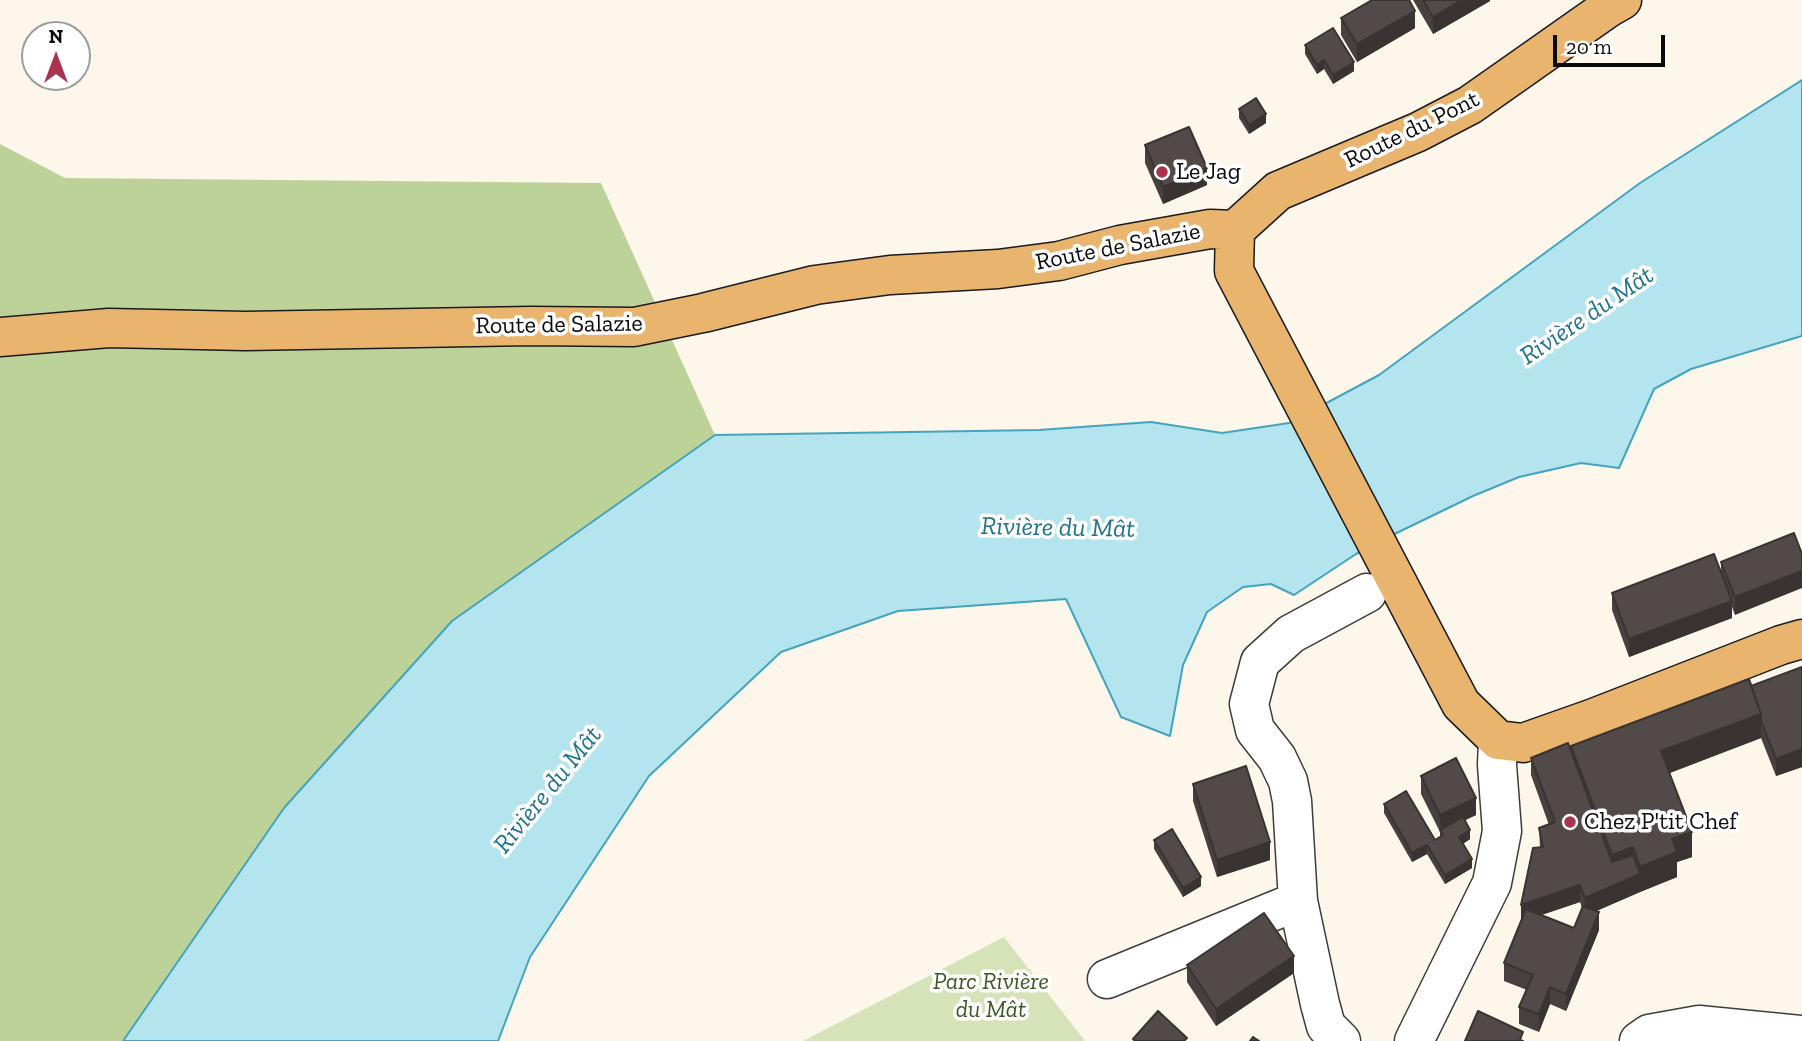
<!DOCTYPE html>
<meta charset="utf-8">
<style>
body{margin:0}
#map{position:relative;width:1802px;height:1041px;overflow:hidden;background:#fdf6ea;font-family:"Zilla Slab",serif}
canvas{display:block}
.north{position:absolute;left:21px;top:21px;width:70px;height:70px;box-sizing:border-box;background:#fff;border:2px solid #9d9d9d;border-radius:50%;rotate:0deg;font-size:19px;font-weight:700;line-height:28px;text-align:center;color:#0a0a0a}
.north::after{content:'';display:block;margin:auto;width:24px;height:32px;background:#aa334f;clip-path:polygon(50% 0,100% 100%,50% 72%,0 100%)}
.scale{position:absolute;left:1553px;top:35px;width:112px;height:32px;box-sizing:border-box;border:4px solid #0a0a0a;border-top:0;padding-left:9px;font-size:21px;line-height:24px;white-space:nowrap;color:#0a0a0a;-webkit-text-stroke:5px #fff;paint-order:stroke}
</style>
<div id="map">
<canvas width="1802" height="1041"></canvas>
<div class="north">N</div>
<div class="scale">20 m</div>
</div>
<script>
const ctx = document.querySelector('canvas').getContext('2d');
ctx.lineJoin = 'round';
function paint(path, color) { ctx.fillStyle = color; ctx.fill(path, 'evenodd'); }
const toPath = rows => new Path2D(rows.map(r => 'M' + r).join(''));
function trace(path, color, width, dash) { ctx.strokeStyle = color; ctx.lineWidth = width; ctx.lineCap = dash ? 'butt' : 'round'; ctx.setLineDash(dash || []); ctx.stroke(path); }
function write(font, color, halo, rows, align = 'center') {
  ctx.font = font + ' "Zilla Slab",serif'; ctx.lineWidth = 7; ctx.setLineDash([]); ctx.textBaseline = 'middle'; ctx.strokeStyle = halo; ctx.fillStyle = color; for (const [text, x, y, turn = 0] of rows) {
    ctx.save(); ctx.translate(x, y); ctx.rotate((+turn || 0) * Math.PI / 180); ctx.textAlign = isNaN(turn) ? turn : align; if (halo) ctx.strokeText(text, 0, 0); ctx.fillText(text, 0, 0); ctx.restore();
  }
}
paint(toPath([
 [1004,937,1085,1041,803,1041]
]), '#d6e3b8');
paint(toPath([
 [0,144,65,178,601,183,715,435,452,621,284,808,123,1041,0,1041]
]), '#bdd299');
const water = toPath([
 [1802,80,1802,336,1691,369,1654,389,1619,468,1581,463,1519,477,1473,496,1376,543,1356,554,1294,595,1271,584,1243,587,1207,612,1183,665,1170,736,1121,717,1066,599,898,611,781,652,649,776,530,957,498,1041,123,1041,284,808,452,621,715,435,1039,430,1151,422,1222,433,1289,423,1379,375,1640,183,1802,80]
]);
paint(water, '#b4e4ee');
trace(water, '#44a4bd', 2);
const minor = toPath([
 [1107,979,1298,901],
 [1341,1041,1326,1026,1320,1004,1298,901,1292,801,1288,781,1277,758,1255,730,1249,704,1260,662,1291,634,1367,593],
 [1414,1041,1492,883,1502,831,1497,765,1498,740],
 [1639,1041,1649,1034,1699,1025,1802,1035]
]);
const major = toPath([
 [1235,230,1234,271,1461,704,1498,740,1523,743,1591,719,1781,645,1802,639],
 [1235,230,1278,191,1418,132,1470,105,1608,8,1622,0],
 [0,337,109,328,245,331,530,326,634,327,703,313,815,285,890,275,998,269,1059,261,1120,245,1210,229,1235,230]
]);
trace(minor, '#3d3d3d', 41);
trace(major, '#1b1b1b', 41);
trace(minor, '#fff', 38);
trace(major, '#e9b46e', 38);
paint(toPath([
 [1413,0,1490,0,1490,1,1433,34],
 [1341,18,1415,28,1357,62,1341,35],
 [1305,45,1354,71,1333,84,1324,69,1317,74,1305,54],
 [1239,109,1266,123,1249,134,1239,118],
 [1145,145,1207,185,1163,204,1145,163],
 [1794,533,1735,615,1732,607,1732,618,1629,657,1612,610,1612,593,1721,571,1721,562],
 [1802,667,1802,767,1776,776,1761,738,1670,773,1692,857,1677,862,1677,877,1640,892,1596,911,1599,930,1566,1011,1550,1004,1539,1032,1519,1024,1519,1007,1527,990,1504,981,1504,963,1521,920,1540,847,1539,828,1549,825,1531,775,1531,758,1571,753,1571,746,1751,686],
 [1580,902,1582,908,1574,928,1541,915],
 [1421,776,1476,815,1465,820,1470,839,1463,844,1472,868,1445,884,1427,854,1412,862,1384,813,1384,804,1435,840,1440,837,1440,832,1421,794],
 [1193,784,1270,860,1217,877,1193,801],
 [1154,840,1201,886,1183,897,1154,849],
 [1187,965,1294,973,1216,1026,1187,982]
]), '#47403e');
paint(toPath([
 [1462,0,1490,0,1490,1,1433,34,1433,17],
 [1415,11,1415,28,1357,62,1357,44],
 [1324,60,1324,69,1317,74,1317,65],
 [1354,62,1354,71,1333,84,1333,75],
 [1266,114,1266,123,1249,134,1249,125],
 [1207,168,1207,185,1163,204,1163,187],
 [1802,571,1802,588,1735,615,1735,597],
 [1732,601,1732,618,1629,657,1629,639],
 [1761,714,1761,738,1661,776,1661,751],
 [1802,749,1802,767,1776,776,1776,759],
 [1476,798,1476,815,1441,832,1440,815],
 [1470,830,1470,839,1459,846,1459,837],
 [1692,832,1692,857,1677,862,1677,877,1640,892,1585,916,1585,898,1640,874,1640,867,1672,839],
 [1270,842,1270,860,1217,877,1217,860],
 [1427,845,1427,854,1412,862,1412,853],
 [1633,847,1633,872,1612,880,1612,855],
 [1472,859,1472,868,1445,884,1445,875],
 [1201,877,1201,886,1183,897,1183,888],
 [1580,885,1580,902,1521,922,1521,905],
 [1599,912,1599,930,1566,1011,1566,994],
 [1294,956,1294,973,1216,1026,1216,1009],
 [1550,987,1550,1004,1539,1032,1539,1014]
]), '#393432');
const building = toPath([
 [1372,0,1409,0,1415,11,1357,44,1341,18,1372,0],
 [1423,0,1462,0,1433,17,1423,0],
 [1333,28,1354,62,1333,75,1324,60,1317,65,1305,45,1333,28],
 [1256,98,1266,114,1249,125,1239,109,1256,98],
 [1189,127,1207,168,1163,187,1145,145,1189,127],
 [1794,533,1802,554,1802,571,1735,597,1721,562,1794,533],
 [1714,554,1732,601,1629,639,1612,593,1714,554],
 [1802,667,1802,749,1776,759,1761,721,1761,714,1751,686,1802,667],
 [1749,679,1761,714,1661,751,1692,832,1672,839,1677,852,1640,867,1633,847,1612,855,1571,746,1749,679],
 [1568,743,1612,862,1633,855,1640,874,1585,898,1580,885,1521,905,1533,848,1543,847,1539,828,1555,822,1531,758,1568,743],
 [1456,758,1476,798,1440,815,1421,776,1456,758],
 [1246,766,1270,842,1217,860,1193,784,1246,766],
 [1406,791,1435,840,1443,835,1440,830,1463,817,1470,830,1459,837,1472,859,1445,875,1427,845,1412,853,1384,804,1406,791],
 [1172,829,1201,877,1183,888,1154,840,1172,829],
 [1583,906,1599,912,1566,994,1550,987,1539,1014,1519,1007,1533,975,1504,963,1526,909,1574,928,1583,906],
 [1264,913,1294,956,1216,1009,1187,965,1264,913],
 [1158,1011,1187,1038,1184,1041,1135,1041,1133,1039,1158,1011],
 [1478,1011,1523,1032,1520,1040,1523,1041,1465,1041,1478,1011],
 [1253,1037,1259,1041,1250,1041,1253,1037]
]);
paint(building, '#524a48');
trace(building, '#393432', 2);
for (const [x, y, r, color] of [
 [1162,172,7,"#aa334f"],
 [1570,822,7,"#aa334f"]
]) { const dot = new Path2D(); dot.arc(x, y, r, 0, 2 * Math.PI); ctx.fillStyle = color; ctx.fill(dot); trace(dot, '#fff', 2.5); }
write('24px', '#0a0a0a', '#fff', [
 ["Route du Pont",1412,130,-26],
 ["Route de Salazie",1118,247,-11],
 ["Route de Salazie",559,325,-1]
]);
write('24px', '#0a0a0a', '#fff', [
 ["Le Jag",1176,172],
 ["Chez P'tit Chef",1584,822]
], 'left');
write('italic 24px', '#395a23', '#fff', [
 ["Parc Rivière",991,982],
 ["du Mât",991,1010]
]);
write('italic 26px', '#23738d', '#fff', [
 ["Rivière du Mât",1587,316,-34],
 ["Rivière du Mât",1058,528,1],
 ["Rivière du Mât",548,790,-51]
]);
</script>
